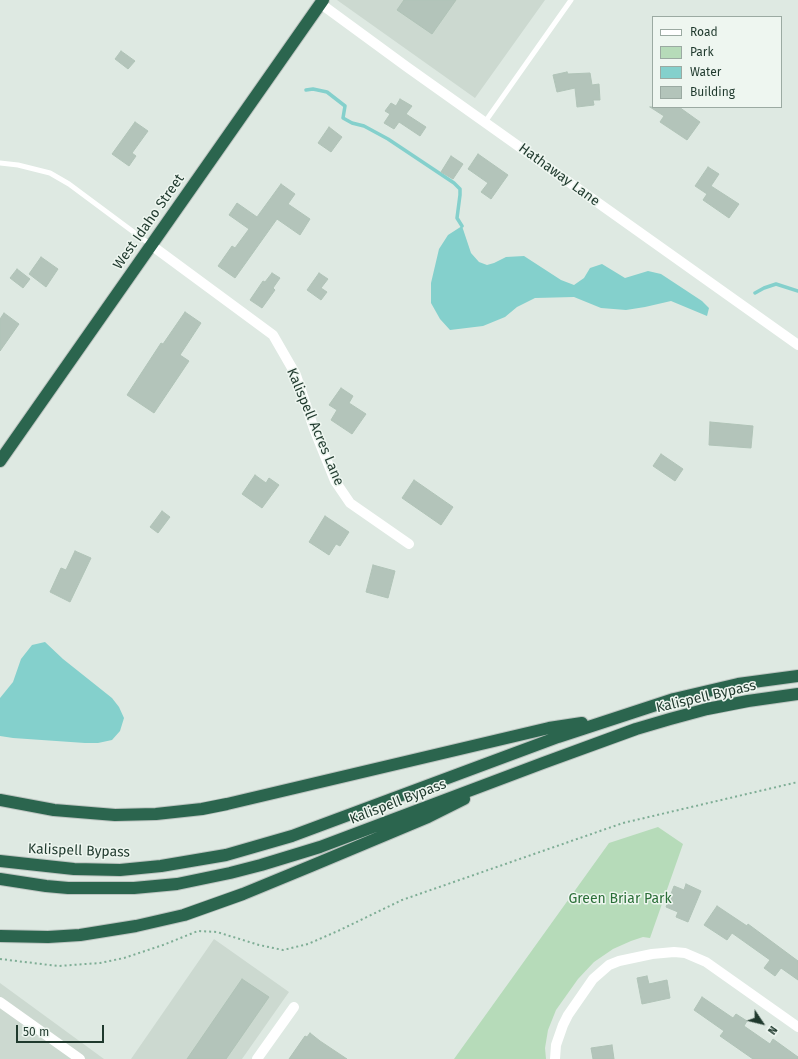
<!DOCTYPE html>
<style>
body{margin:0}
#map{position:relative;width:798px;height:1059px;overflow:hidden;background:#dee9e2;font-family:"Fira Sans",sans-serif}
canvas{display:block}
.legend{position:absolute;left:652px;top:16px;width:130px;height:92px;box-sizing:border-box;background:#eef6f0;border:1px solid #9baaa2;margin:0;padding:5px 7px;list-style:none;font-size:12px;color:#1f392d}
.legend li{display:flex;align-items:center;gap:8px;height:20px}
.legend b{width:20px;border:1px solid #9baaa2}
.north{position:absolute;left:742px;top:1003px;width:40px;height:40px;-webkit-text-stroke:3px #eef6f0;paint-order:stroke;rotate:125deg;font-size:11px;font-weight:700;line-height:16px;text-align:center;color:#1f392d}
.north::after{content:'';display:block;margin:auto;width:14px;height:18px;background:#1f392d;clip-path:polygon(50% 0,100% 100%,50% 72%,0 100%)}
.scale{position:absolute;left:16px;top:1025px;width:88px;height:18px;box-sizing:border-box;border:2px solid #1f392d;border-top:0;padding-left:5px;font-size:12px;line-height:14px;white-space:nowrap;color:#1f392d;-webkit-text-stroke:3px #eef6f0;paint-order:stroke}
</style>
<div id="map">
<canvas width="798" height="1059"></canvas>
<ul class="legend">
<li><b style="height:5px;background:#fff"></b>Road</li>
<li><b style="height:11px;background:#b6dbb9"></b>Park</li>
<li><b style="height:11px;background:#84d0cc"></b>Water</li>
<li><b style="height:11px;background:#b3c4ba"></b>Building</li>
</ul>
<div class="north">N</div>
<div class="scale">50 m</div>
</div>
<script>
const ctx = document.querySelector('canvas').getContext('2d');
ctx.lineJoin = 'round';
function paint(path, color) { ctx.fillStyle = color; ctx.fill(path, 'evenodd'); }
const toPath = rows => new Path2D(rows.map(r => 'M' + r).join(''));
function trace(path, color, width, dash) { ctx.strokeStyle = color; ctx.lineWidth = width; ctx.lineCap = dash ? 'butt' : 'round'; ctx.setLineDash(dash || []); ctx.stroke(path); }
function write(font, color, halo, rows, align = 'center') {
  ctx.font = font + ' "Fira Sans",sans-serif'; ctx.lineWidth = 3; ctx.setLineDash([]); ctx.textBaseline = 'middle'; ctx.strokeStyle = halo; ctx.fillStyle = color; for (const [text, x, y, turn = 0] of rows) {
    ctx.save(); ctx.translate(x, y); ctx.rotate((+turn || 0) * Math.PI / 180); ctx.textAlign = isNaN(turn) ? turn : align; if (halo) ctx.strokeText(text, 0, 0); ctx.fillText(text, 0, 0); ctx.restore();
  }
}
paint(toPath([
 [337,0,545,0,475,98],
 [214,939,289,992,242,1059,131,1059],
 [0,983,104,1059,0,1059]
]), '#ccd9d0');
paint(toPath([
 [658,827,683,844,650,938,643,937,631,941,613,949,594,962,578,979,556,1010,548,1030,545,1048,546,1059,454,1059,609,843]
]), '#b6dbb9');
paint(toPath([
 [462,226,471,253,479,262,487,265,494,263,506,257,524,256,561,280,574,285,584,278,590,268,602,264,625,278,648,271,661,274,702,301,709,308,707,316,671,301,645,307,626,310,601,308,574,297,535,298,517,307,505,317,483,326,450,330,440,319,431,303,431,283,439,249,448,235],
 [45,642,63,659,112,698,119,707,124,718,120,731,112,740,98,743,85,743,13,738,0,736,0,698,13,682,21,659,32,645]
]), '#84d0cc');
trace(toPath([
 [306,90,313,89,327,92,345,106,343,118,352,123,364,126,388,139,454,183,460,189,460,195,457,218,462,226],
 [755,293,764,288,776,284,798,291]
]), '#84d0cc', 3.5);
const building = toPath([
 [404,0,456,0,432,34,397,10,404,0],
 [121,51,135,61,128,69,115,59,121,51],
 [567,72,568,74,590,73,592,85,599,84,600,100,593,100,594,105,577,107,575,88,557,92,553,75,567,72],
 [400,99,412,106,406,114,426,127,420,136,399,122,394,129,384,123,390,114,385,111,391,103,396,106,400,99],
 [650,107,679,107,700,122,687,140,660,122,664,116,650,107],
 [135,122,148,131,132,153,136,156,129,166,112,154,135,122],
 [329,127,342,137,331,152,318,143,329,127],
 [478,154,508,175,491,199,481,192,488,183,468,169,478,154],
 [451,156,463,164,453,179,441,172,451,156],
 [708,167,719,174,711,186,739,204,729,218,703,200,707,194,695,186,708,167],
 [281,184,295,194,288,204,310,219,300,235,277,219,235,278,218,266,232,246,235,248,249,229,229,215,237,203,257,217,281,184],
 [41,257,58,269,46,287,29,274,41,257],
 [17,269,30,279,23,288,10,278,17,269],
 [272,273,280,278,273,288,275,290,262,308,250,300,263,281,265,282,272,273],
 [319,273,328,279,321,288,327,292,321,300,307,290,319,273],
 [185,312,201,323,180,355,189,361,154,413,127,395,161,343,163,344,185,312],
 [4,313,19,324,0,351,0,319,4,313],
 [341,388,353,396,349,403,366,414,352,434,331,420,337,410,329,405,341,388],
 [710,422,753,426,751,448,709,445,710,422],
 [661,454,683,469,675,481,653,466,661,454],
 [255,475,266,483,269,478,279,485,262,508,242,494,255,475],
 [414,480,453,507,441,525,402,498,414,480],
 [162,511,170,517,158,533,150,527,162,511],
 [325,516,349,532,340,546,336,544,329,555,309,542,325,516],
 [75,551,91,558,70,602,50,592,61,568,66,570,75,551],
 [373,565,395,571,388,598,366,592,373,565],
 [686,884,701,891,688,922,676,917,678,912,666,907,674,886,684,890,686,884],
 [717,906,747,926,748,924,798,961,798,980,781,968,775,976,764,968,770,960,732,933,727,940,704,925,717,906],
 [647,976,649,984,667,980,670,998,642,1004,637,978,647,976],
 [242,979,269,997,226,1059,187,1059,242,979],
 [702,997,733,1018,736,1014,747,1021,744,1026,770,1044,773,1039,798,1057,798,1059,753,1059,720,1036,724,1031,694,1010,702,997],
 [310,1033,320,1041,347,1059,289,1059,305,1036,307,1037,310,1033],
 [612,1045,614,1059,593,1059,591,1048,612,1045]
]);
paint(building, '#b3c4ba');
trace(building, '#b0c3b7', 1);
const highway = toPath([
 [0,461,323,0],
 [0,800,54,810,115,815,156,814,202,809,227,804,549,728,582,723],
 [0,861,74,869,120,870,161,866,226,855,292,836,558,737,674,699,738,684,798,676],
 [0,879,46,886,68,888,134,888,177,884,230,873,261,865,320,847,543,763,636,729,670,719,707,709,748,701,798,694],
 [0,936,48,937,80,935,136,926,184,915,243,894,311,866,428,817,464,799]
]);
trace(highway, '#bcc4c0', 14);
trace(toPath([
 [0,959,58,966,100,963,124,958,163,945,198,931,217,932,259,945,283,950,308,944,340,930,402,900,623,823,798,782]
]), '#7ead95', 2, [2, 3]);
trace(toPath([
 [485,122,571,0],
 [0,163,18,165,50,173,69,184,151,245]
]), '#fff', 5);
trace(toPath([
 [321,4,407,67,798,345],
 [151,245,273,335,296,375,314,429,335,481,350,503,409,544],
 [0,1002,80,1059],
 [257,1059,294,1007],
 [555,1059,556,1045,563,1025,568,1015,593,979,609,965,619,961,652,954,674,952,685,953,706,962,798,1027]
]), '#fff', 10);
trace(highway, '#2b654e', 12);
write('14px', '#1f392d', '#eef6f0', [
 ["Hathaway Lane",559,175,36],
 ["West Idaho Street",149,222,-55],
 ["Kalispell Acres Lane",315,427,67],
 ["Kalispell Bypass",706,697,-13],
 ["Kalispell Bypass",398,802,-21],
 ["Kalispell Bypass",79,851,2]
]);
write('14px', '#2a6f37', '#eef6f0', [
 ["Green Briar Park",620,899]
]);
</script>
